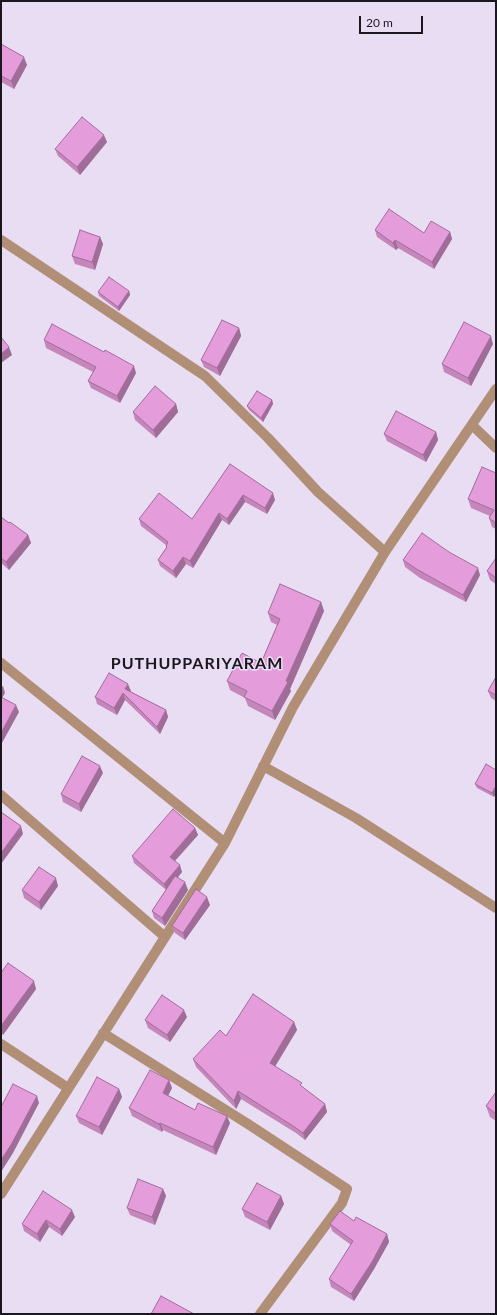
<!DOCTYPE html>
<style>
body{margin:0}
#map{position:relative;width:497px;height:1315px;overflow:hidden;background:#e9ddf4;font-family:Lato,sans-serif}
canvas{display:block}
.frame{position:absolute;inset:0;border:2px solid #1b171e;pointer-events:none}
.scale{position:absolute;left:359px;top:16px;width:64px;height:18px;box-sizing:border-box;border:2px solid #1b171e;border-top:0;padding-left:5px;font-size:12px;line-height:14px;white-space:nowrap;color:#1b171e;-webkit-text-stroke:3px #e9ddf4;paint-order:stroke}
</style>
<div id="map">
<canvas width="497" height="1315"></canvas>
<div class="frame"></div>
<div class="scale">20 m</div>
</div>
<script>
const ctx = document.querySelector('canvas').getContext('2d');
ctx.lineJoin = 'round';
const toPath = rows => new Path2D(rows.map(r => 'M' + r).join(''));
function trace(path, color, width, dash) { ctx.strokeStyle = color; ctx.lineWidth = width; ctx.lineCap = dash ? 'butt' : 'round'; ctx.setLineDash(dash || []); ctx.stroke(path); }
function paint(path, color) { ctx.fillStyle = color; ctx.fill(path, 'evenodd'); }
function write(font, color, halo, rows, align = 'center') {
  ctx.font = font + ' Lato,sans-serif'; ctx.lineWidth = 3; ctx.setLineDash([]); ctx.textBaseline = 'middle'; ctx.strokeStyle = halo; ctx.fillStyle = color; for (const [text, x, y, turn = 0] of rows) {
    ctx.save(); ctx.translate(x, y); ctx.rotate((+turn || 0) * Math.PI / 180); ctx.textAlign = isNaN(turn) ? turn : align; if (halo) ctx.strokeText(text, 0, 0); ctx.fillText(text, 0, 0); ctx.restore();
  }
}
trace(toPath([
 [1,240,205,376,268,438,318,492,385,552],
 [472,425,496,448],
 [1,663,225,843],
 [263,766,356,818,496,908],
 [1,795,165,937],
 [103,1033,248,1124,347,1189,342,1203,260,1314],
 [1,1044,68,1088],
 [1,1194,225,843,293,707,385,552,496,389]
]), '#b08f76', 10);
paint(toPath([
 [1,44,27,65,14,89,1,82],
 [107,142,80,175,58,156,55,149],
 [375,230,424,233,450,232,452,239,434,269,398,248,396,250,377,237],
 [100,237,103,244,95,270,75,264,72,256],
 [129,291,130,295,119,311,99,296,98,292],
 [239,328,241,336,220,376,204,367,201,360],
 [44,340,136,373,120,403,91,388,88,381,93,372,46,348],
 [493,344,471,386,444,372,442,364],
 [272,400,273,404,263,422,249,410,247,406],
 [176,404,178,412,156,438,135,420,133,412],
 [436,432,438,440,426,462,387,441,384,434],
 [230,464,275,500,267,514,245,502,229,525,222,520,193,568,186,564,176,578,160,566,158,560,166,548,166,545,141,526,139,519,192,519],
 [496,473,496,529,492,527,489,518,490,516,471,508,468,499],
 [1,517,9,523,28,535,31,543,9,570,1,563],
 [496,558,496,584,490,580,487,571],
 [403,560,480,575,466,602,420,578,405,567],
 [321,602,324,611,290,689,291,691,275,720,248,706,245,698,230,690,227,681,261,663,277,625,271,622,268,613],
 [496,677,496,701,491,698,488,691],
 [131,691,131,692,166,710,168,717,160,734,125,700,117,715,97,704,95,697],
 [496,770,496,793,494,797,477,788,475,784],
 [103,773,81,812,63,802,61,794],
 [195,828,198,835,175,861,182,872,178,877,188,890,165,926,154,918,152,911,166,890,134,863,132,856],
 [58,886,41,910,24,898,22,890],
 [210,905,185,940,175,933,172,926],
 [1,973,36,989,3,1035,1,1033],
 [187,1017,170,1042,148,1028,145,1020],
 [294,1022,297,1030,275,1067,325,1104,327,1112,305,1140,296,1133,241,1099,236,1109,196,1067,193,1059,226,1036],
 [169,1080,172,1088,168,1095,195,1110,230,1123,216,1155,163,1130,162,1132,132,1116,129,1108],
 [119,1089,122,1097,102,1135,79,1123,76,1116],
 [496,1092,496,1121,490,1117,486,1106],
 [163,1189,166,1196,155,1225,130,1215,127,1208],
 [43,1191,75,1217,62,1236,49,1227,40,1242,24,1231,22,1224],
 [281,1196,284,1204,270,1230,245,1217,242,1209],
 [354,1221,387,1234,389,1242,374,1269,354,1301,331,1287,329,1279,351,1245,332,1231,330,1224]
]), '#c586bc');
paint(toPath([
 [24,57,27,65,14,89,11,81],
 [104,135,107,142,80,175,77,167],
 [450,232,452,239,434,269,432,262],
 [100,237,103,244,95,270,92,262],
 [395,240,398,248,396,250,393,243],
 [129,291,130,295,119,311,118,307],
 [239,328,241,336,220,376,217,368],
 [491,336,493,344,471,386,468,378],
 [9,347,12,355,1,363,1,354],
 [134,366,136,373,120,403,117,396],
 [272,400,273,404,263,422,261,418],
 [176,404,178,412,156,438,153,430],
 [436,432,438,440,426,462,423,455],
 [273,493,275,500,267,514,265,508],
 [243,495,245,502,229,525,227,519],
 [219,513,222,520,193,568,190,561],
 [28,535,31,543,9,570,6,562],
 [183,557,186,564,176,578,173,571],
 [478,568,480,575,466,602,463,595],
 [321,602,324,611,290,689,291,691,275,720,272,711,286,681],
 [128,684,131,691,128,696,125,689],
 [3,686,5,693,1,700,1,688],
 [123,693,125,700,117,715,114,708],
 [16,705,19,712,2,743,1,740,1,733],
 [166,710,168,717,160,734,157,727],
 [100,766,103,773,81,812,79,804],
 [496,786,496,793,494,797,492,793],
 [21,826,23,834,1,864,1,853],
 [195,828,198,835,172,864,170,857],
 [180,865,182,872,167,891,164,884],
 [56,878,58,886,41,910,39,902],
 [185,882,188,890,165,926,162,918],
 [207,897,210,905,185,940,183,933],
 [34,981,36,989,3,1035,1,1028,1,1026],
 [184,1010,187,1017,170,1042,167,1035],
 [294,1022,297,1030,272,1071,270,1063],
 [169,1080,172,1088,166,1100,163,1093],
 [119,1089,122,1097,102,1135,99,1127],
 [238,1091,241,1099,236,1109,234,1101],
 [37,1096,39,1103,13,1153,1,1172,1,1160],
 [325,1104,327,1112,305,1140,303,1133],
 [227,1116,230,1123,216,1155,213,1147],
 [160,1123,163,1130,162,1132,159,1124],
 [163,1189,166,1196,155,1225,152,1217],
 [281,1196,284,1204,270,1230,267,1222],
 [72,1210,75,1217,62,1236,60,1229],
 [46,1220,49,1227,40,1242,37,1234],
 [387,1234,389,1242,374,1269,354,1301,351,1294]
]), '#a06d99');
const building = toPath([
 [1,44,24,57,11,81,1,76,1,44],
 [82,117,104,135,77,167,55,149,82,117],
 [389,209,424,233,431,221,450,232,432,262,395,240,393,243,375,230,389,209],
 [80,230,100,237,92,262,72,256,80,230],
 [109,277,129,291,118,307,98,292,109,277],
 [222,320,239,328,217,368,201,360,222,320],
 [464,322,491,336,468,378,442,364,464,322],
 [52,324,104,352,105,350,134,366,117,396,88,381,96,367,44,340,52,324],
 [1,337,9,347,1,354,1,337],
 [155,386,176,404,153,430,133,412,155,386],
 [257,391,272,400,261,418,247,406,257,391],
 [396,411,436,432,423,455,384,434,396,411],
 [230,464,273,493,265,508,243,495,227,519,219,513,190,561,183,557,173,571,158,560,167,547,166,546,168,542,139,519,159,493,192,519,230,464],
 [482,467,496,473,496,523,489,518,494,510,468,499,482,467],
 [1,517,9,523,10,522,28,535,6,562,1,558,1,517],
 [422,533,449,552,478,568,463,595,418,570,403,560,422,533],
 [496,558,496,578,487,571,496,558],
 [280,584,321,602,286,681,288,682,272,711,244,697,247,691,227,681,242,653,261,663,280,619,268,613,280,584],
 [109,673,128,684,125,689,166,710,157,727,123,693,114,708,95,697,109,673],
 [496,677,496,695,488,691,496,677],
 [1,697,16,705,1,733,1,697],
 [82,756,100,766,79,804,61,794,82,756],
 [486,764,496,770,496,786,492,793,475,784,486,764],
 [173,809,195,828,170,857,180,865,164,884,132,856,173,809],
 [1,812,21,826,1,853,1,812],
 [39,867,56,878,39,902,22,890,39,867],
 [175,876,185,882,162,918,152,911,175,876],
 [196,889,207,897,183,933,172,926,196,889],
 [8,963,34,981,1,1026,1,973,8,963],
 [253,994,294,1022,270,1063,302,1083,300,1085,325,1104,303,1133,293,1126,238,1091,234,1101,193,1059,220,1030,226,1036,253,994],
 [162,995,184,1010,167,1035,145,1020,162,995],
 [150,1070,169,1080,163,1093,195,1110,198,1103,227,1116,213,1147,160,1123,159,1124,129,1108,150,1070],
 [97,1077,119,1089,99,1127,76,1116,97,1077],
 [13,1084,37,1096,11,1145,1,1160,1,1107,13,1084],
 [496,1092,496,1114,486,1106,496,1092],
 [138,1179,163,1189,152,1217,127,1208,138,1179],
 [257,1183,281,1196,267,1222,242,1209,257,1183],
 [43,1191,72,1210,60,1229,46,1220,37,1234,22,1224,43,1191],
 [340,1211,354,1221,356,1217,387,1234,372,1262,351,1294,329,1279,353,1241,330,1224,340,1211],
 [161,1296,194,1314,151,1314,161,1296]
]);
paint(building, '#e59cdb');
trace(building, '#a06d99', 1);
ctx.letterSpacing = '1px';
write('bold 16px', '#1b171e', '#e9ddf4', [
 ["PUTHUPPARIYARAM",197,664]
]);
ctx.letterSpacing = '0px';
</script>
